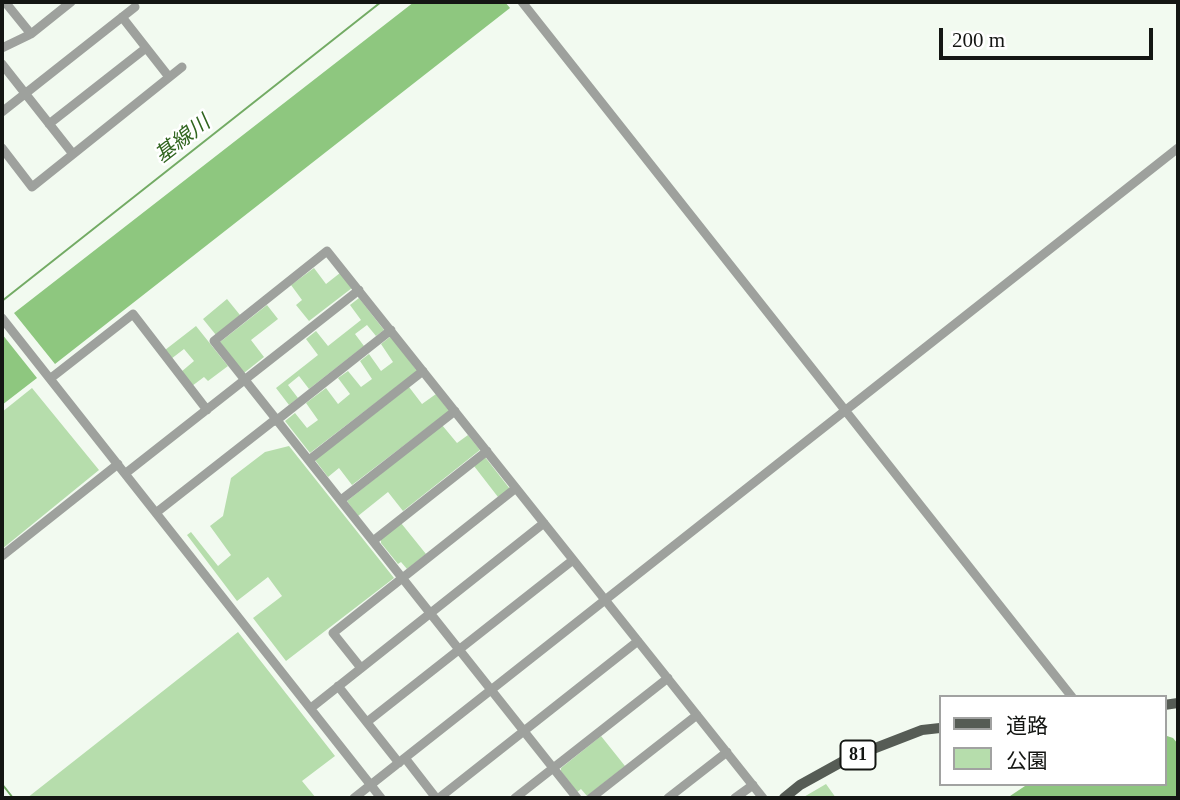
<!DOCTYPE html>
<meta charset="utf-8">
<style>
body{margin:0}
#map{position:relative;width:1180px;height:800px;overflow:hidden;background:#f2faf0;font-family:"Times New Roman","Noto Sans JP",serif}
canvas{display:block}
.frame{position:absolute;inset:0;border:4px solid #141613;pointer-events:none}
.legend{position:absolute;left:939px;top:695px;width:228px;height:91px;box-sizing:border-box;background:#fff;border:2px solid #a1a2a1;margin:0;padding:9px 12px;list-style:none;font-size:21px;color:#141613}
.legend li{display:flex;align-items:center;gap:14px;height:35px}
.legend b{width:35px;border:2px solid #a1a2a1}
.scale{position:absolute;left:939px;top:28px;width:214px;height:32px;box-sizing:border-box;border:4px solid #141613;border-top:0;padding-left:9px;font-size:21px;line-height:24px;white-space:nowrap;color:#141613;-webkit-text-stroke:5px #fff;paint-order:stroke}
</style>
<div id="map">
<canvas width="1180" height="800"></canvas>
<div class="frame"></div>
<ul class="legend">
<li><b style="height:9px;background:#565c55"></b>道路</li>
<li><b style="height:19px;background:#b6ddac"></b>公園</li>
</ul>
<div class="scale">200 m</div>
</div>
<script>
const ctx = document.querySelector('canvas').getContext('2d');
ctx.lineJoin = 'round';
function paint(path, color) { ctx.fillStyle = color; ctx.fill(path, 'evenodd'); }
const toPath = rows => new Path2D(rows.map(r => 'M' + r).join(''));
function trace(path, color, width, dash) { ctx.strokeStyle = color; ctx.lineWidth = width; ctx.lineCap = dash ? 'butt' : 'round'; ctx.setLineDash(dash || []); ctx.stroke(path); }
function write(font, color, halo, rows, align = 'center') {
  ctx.font = font + ' "Times New Roman","Noto Sans JP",serif'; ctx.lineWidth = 5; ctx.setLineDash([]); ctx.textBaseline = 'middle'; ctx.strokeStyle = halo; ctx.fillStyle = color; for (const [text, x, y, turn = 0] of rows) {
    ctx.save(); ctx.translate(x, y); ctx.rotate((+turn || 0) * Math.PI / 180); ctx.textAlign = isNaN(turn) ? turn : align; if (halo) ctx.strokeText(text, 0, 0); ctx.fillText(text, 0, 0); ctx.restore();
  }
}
paint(toPath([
 [314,268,326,284,340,273,352,288,309,321,296,305,302,300,291,285],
 [359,298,384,330,376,336,367,325,355,334,364,346,309,389,299,376,288,385,298,398,289,405,276,388,318,355,306,339,316,331,328,346,361,320,350,305],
 [227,299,240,315,216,335,203,319],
 [267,305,278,319,251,340,264,357,244,373,220,342],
 [196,326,228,366,208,381,204,377,192,386,181,372,194,361,184,349,171,359,165,350],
 [391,336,417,371,310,453,285,421,295,413,307,428,318,420,306,403,326,388,338,404,350,394,338,378,348,371,361,387,372,379,360,361,369,354,381,371,393,362,381,344],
 [409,387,422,404,436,394,449,411,352,485,339,468,328,477,315,460],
 [32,388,99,470,2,549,2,412],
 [442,425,457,443,468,435,480,450,403,511,388,492,358,516,347,501],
 [289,446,394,578,286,661,253,618,282,596,268,577,237,601,187,535,191,532,218,566,231,555,210,526,223,516,231,478,265,452],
 [485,457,510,489,498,497,474,466],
 [401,523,426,554,407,569,401,562,398,564,381,543,381,539],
 [238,632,335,756,302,781,316,798,27,798],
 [601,736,625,766,587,796,581,789,577,792,561,771,561,768],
 [826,784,836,798,802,798]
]), '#b6ddac');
paint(toPath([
 [414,2,505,2,510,8,55,364,14,313],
 [2,334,37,378,2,405],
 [1164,735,1173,738,1178,744,1178,798,1007,798,1028,784,1164,784]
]), '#8ec77f');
trace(toPath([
 [2,301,381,2],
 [2,784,13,798]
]), '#73ab64', 2);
trace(toPath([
 [5,2,31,34],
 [522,2,1072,697],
 [122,17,169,77],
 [2,48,31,34,71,2],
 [2,64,73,154],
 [2,112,135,7],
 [49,124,146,48],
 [2,148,32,187,182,67],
 [2,318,381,798],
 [51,378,133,314,207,410],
 [309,460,423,371],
 [126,473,359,290],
 [341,500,455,411],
 [157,512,272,422,277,420,391,330],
 [373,541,487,451],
 [2,556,118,464],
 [361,668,333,633,516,488],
 [338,686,399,763],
 [311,708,544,523],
 [367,722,573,560],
 [405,758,436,798],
 [354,798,1178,148],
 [439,798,638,641],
 [515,798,668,678],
 [577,798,214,341,327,251,763,798],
 [591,798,697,715],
 [668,798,727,752],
 [735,798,753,785]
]), '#9ea19d', 9);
trace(toPath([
 [1164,705,1178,703],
 [784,798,800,785,847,759,922,730,940,728]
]), '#565c55', 10);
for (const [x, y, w] of [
 [858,755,35]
]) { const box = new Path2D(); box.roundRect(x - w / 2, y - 14.5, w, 29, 5); ctx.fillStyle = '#fff'; ctx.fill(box); trace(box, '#141613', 2); }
write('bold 18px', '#141613', null, [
 ["81",858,755]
]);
write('italic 21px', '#30651f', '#fff', [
 ["基線川",183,140,-38]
]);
</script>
